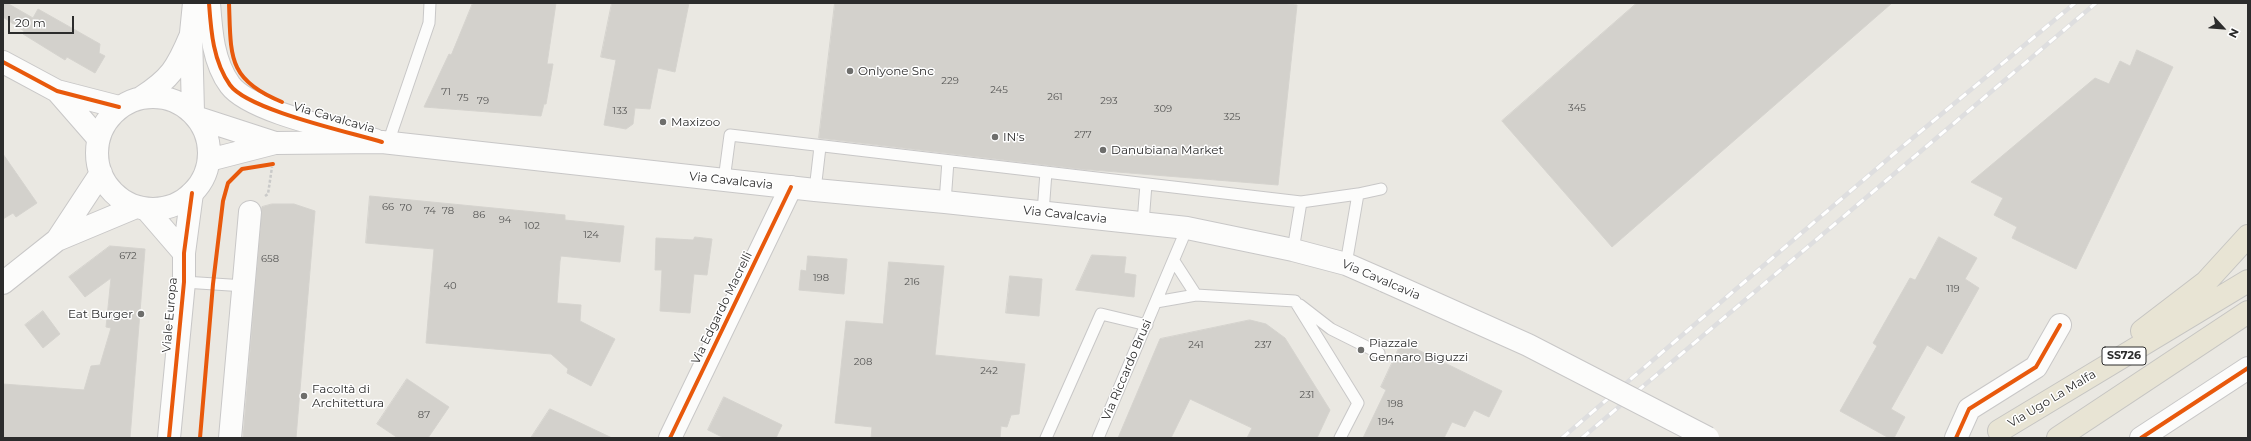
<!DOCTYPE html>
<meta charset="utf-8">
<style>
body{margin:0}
#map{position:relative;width:2251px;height:441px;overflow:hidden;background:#eae8e2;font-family:Montserrat,sans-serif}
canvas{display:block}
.frame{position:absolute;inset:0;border:4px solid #2c2c2c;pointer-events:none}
.north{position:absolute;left:2203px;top:8px;width:40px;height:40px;-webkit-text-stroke:3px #fff;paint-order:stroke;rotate:116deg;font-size:11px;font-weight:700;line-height:16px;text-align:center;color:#2c2c2c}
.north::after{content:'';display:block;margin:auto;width:14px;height:18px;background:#2c2c2c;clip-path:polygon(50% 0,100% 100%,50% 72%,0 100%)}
.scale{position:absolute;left:8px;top:16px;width:66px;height:18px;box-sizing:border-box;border:2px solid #2c2c2c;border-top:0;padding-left:5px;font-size:12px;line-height:14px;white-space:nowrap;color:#2c2c2c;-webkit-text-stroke:3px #fff;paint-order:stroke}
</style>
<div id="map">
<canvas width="2251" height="441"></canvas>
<div class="frame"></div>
<div class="north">N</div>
<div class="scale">20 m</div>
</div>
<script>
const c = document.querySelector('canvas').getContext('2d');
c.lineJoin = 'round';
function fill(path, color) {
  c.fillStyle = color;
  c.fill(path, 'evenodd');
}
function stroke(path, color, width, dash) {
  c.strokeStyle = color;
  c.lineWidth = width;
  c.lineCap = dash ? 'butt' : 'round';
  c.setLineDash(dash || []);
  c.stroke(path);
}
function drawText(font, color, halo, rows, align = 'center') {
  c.font = font + ' Montserrat,sans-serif';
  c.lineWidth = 3;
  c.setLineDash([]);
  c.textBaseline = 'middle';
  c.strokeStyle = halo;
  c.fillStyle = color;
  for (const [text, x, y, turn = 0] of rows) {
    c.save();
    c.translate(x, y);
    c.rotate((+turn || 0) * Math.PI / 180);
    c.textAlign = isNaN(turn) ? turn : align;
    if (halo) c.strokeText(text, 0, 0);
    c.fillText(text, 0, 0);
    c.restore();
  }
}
const building = new Path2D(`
 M3,3H7L33,18L38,9L100,44L99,53L105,56L95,73L67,57L65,60L23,34L24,31L3,17Z
 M473,3H556L547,64H553L546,104H544L541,116L424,107L449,54L451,55Z
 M612,3H689L675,72L658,68L650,109L635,108L633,124L626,129L604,125L616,60L601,57Z
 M835,3H1278L1297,5L1278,185L1080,169L819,138Z
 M1637,3H1892L1612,247L1502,121Z
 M2137,50L2173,67L2076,269L2012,238L2017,227L1994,215L2003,198L1971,182L2095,78L2109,84L2120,61L2130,66Z
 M3,154L37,203L16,217L13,213L3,219Z
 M370,196L565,215V220L624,226L620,262L561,256L560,261L557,303L581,305L580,321L615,339L591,386L567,373L568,369L551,354L426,343L434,249L366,243Z
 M272,204H294L315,211L296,438H243L262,207Z
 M695,237L712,239L707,275L694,274L690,313L660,311L662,270H655L656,238L693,240Z
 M1939,237L1977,258L1965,279L1979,288L1942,354L1927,345L1891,409L1905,417L1894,438H1889L1840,411L1877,346L1873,343L1910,278L1915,280Z
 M110,246L145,249L130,438H3V384L84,390L91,366L100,365L111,328L106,327L111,278L85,297L69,277Z
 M1092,255L1126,257L1124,273L1136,275L1134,297L1076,290Z
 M808,256L847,259L844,294L799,290L801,270L806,271Z
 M889,262L944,266L935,355L1025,364L1019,414L1011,415L1007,427L1001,426L1000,438H871L872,427L835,423L846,321L883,324Z
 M1010,276L1042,279L1039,316L1006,313Z
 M43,311L60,334L43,348L25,325Z
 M1250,320L1266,324L1285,338L1330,410L1317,438H1247L1252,428L1190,399L1171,438H1118L1160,339Z
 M1402,342L1502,391L1489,417L1474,410L1465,427L1452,422L1444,438H1363L1386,390L1381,387Z
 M407,379L449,407L428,438H398L377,424Z
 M724,397L782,425L776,438H724L708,430Z
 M550,409L572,419L612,438H531Z`);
const path = new Path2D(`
 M265,196L268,194L272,167`);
const service = new Path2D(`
 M388,143L429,23L430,3
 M724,180L730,135L1301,202
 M815,190L820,147
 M1358,194L1381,189
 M945,202L948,161
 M1043,213L1046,172
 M1143,223L1146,184
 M1293,250L1301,202L1358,194L1346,264
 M1174,261L1196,295L1295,301L1358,403L1340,438
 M184,282L245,286
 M1156,302L1196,295
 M1300,305L1331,329L1379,353
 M1046,438L1101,314L1147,325
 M1098,438L1187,228`);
const minor = new Path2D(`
 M209,3C211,31 213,62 230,85C250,112 341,130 375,140
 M3,62L57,91L119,107
 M57,91L98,138
 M146,209L184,253
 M169,438L184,282V253L192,193
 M230,438L250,212
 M670,438L791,187
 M1956,438L1969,409L2036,367L2060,325
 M2141,438L2248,368`);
const secondary = new Path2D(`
 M97 153a56 56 0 1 1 112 0a56 56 0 1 1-112 0Z
 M142,97C170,79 177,68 190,37
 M193,112L191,33L194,3
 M198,118L275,143
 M209,160L275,143L382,142L815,190L945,202L1187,228L1293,250L1346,264L1385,281
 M57,240L101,173
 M3,283L57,240L136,207`);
const trunk = new Path2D(`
 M2142,331L2206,282L2248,236
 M1999,431L2248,281
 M2058,438L2248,312`);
const rail = new Path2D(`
 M1562,438L1902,147L2075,3
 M1582,438L2096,3`);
const secondaryBridge = new Path2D(`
 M1385,281L1528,345L1708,438`);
const cycleway = new Path2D(`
 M209,3C211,31 213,61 230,85C248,110 349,132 382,142
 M229,3C231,56 227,80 282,102
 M3,62L57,91L119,107
 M169,438L184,282V253L192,193
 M200,438L213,284L223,201L228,183L242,169L273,164
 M670,438L791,187
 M1956,438L1969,409L2036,367L2060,325
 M2141,438L2248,368`);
const markers = [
 [850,71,4,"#6e6e6c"],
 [663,122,4,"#6e6e6c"],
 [995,137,4,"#6e6e6c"],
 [1103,150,4,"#6e6e6c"],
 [141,314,4,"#6e6e6c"],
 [1361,350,4,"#6e6e6c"],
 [304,396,4,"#6e6e6c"]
];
const numberNames = [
 ["229",950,81],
 ["245",999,90],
 ["71",446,92],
 ["261",1055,97],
 ["75",463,98],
 ["79",483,101],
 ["293",1109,101],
 ["345",1577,108],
 ["309",1163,109],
 ["133",620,111],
 ["325",1232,117],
 ["277",1083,135],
 ["66",388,207],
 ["70",406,208],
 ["74",430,211],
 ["78",448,211],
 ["86",479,215],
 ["94",505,220],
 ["102",532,226],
 ["124",591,235],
 ["672",128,256],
 ["658",270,259],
 ["198",821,278],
 ["216",912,282],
 ["40",450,286],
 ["119",1953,289],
 ["241",1196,345],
 ["237",1263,345],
 ["208",863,362],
 ["242",989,371],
 ["231",1307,395],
 ["198",1395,404],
 ["87",424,415],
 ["194",1386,422]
];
const shields = [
 [2124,356,44]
];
const shieldNames = [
 ["SS726",2124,356]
];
const poiNames = [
 ["Onlyone Snc",858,71],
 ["Maxizoo",671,122],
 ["IN's",1003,137],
 ["Danubiana Market",1111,150],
 ["Eat Burger",133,314,"right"],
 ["Piazzale",1369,343],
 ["Gennaro Biguzzi",1369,357],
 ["Facoltà di",312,389],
 ["Architettura",312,403]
];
const streetNames = [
 ["Via Cavalcavia",334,118,16],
 ["Via Cavalcavia",731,181,6],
 ["Via Cavalcavia",1065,215,6],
 ["Via Cavalcavia",1381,280,23],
 ["Via Edgardo Macrelli",722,308,-64],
 ["Viale Europa",170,315,-85],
 ["Via Riccardo Brusi",1127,370,-67],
 ["Via Ugo La Malfa",2052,399,-31]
];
fill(building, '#d3d1cc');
stroke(building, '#d5d3ce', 1);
stroke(service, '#c8c7c7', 13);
stroke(minor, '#c8c7c7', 24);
stroke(secondary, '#c8c7c7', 24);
stroke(trunk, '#c6c5c2', 24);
stroke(path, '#cacac9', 2.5, [3, 2]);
stroke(service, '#fcfcfb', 11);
stroke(minor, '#fcfcfb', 22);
stroke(secondary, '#fcfcfb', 22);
stroke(trunk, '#e8e4d4', 22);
stroke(rail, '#dededf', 4.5);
stroke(rail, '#fff', 3, [9]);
stroke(secondaryBridge, '#c8c7c7', 24, []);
stroke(secondaryBridge, '#fcfcfb', 22);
stroke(cycleway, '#e8590c', 4);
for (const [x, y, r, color] of markers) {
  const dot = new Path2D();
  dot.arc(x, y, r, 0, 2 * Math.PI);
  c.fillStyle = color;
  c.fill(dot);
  stroke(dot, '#fff', 1.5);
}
drawText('10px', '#565655', null, numberNames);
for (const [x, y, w] of shields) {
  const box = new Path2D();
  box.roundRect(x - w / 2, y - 9, w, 18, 3);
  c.fillStyle = '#fff';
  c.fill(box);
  stroke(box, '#2c2c2c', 1);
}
drawText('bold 11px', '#2c2c2c', null, shieldNames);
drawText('12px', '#2c2c2c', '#fff', poiNames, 'left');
drawText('12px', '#2c2c2c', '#fff', streetNames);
</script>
